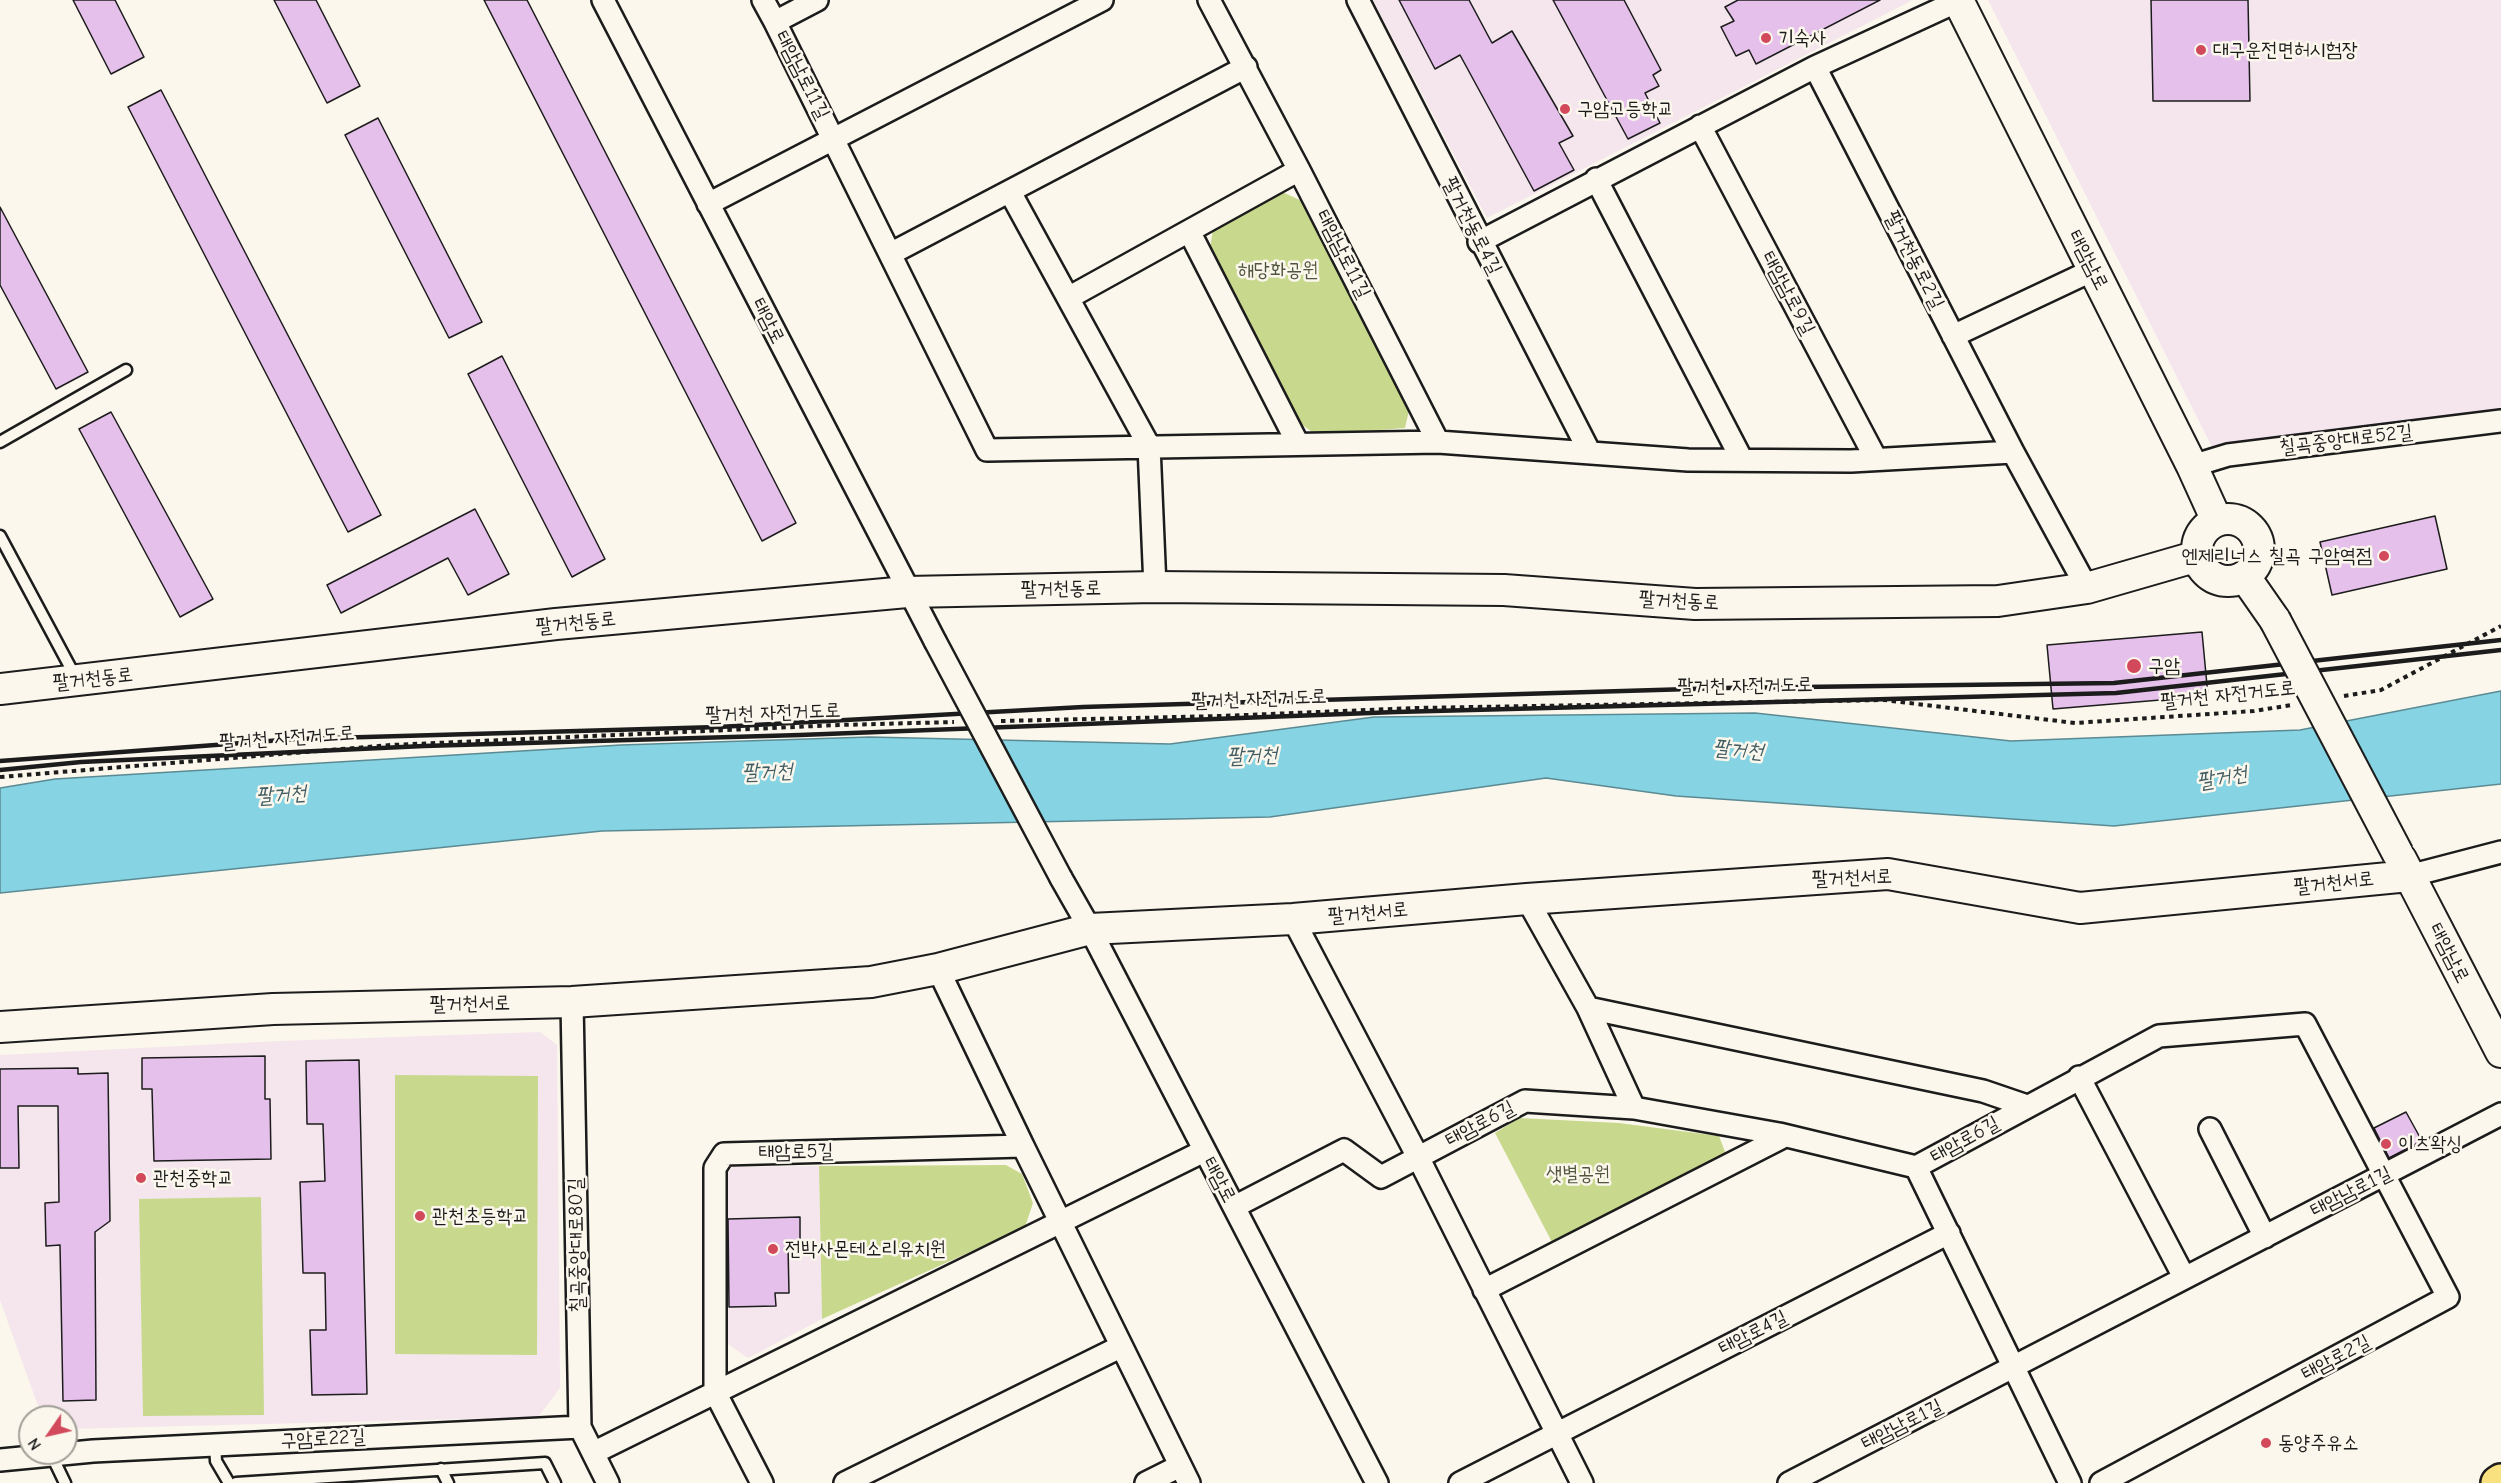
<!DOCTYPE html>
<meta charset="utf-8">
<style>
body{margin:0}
#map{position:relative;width:2501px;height:1483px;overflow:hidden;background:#fbf7ec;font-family:"Comic Neue",sans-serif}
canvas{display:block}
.north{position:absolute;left:18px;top:1405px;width:60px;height:60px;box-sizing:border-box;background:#fbf7ec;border:2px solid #a29f99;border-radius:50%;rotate:236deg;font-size:16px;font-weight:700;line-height:24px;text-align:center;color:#1c1c1c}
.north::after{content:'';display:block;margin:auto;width:21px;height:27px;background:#d1495b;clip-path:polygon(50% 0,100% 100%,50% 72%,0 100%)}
</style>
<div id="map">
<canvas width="2501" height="1483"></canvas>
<div class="north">N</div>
</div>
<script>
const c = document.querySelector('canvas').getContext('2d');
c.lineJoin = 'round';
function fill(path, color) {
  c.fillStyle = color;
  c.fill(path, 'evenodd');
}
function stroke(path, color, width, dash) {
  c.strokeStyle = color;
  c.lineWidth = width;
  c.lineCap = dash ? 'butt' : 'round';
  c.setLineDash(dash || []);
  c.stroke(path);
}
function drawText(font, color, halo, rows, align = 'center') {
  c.font = font + ' "Comic Neue","Poor Story",sans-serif';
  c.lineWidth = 5;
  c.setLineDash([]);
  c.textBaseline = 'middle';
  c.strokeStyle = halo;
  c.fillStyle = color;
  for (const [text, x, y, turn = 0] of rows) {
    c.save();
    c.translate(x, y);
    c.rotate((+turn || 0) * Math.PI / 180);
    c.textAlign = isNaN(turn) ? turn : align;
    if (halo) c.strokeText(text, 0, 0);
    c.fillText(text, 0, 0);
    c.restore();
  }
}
const built = new Path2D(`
 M1373,0H1910L1911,1L1487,218Z
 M1988,0H2501V410L2213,449Z
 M540,1032L557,1045L560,1388L538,1417L66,1429V1417H42L0,1300V1055L281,1041Z
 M819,1166L822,1319L748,1358L728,1344L722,1178L733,1167Z`);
const green = new Path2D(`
 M1280,191L1302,201L1410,406L1405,428L1316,435L1300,423L1209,255L1213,229Z
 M395,1075L538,1076L537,1355L395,1354Z
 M1519,1118L1619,1123L1719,1136L1727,1157L1554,1246L1495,1133Z
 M1006,1165L1022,1174L1033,1203L1025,1227L822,1319L819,1166Z
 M261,1197L264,1415L143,1416L139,1199Z`);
const water = new Path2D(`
 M2501,691V784L2114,826L1676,796L1546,778L1270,817L602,831L0,893V788L55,779L621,745L869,737L1170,744L1374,717L1755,713L2011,741L2300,730Z`);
const building = new Path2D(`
 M73,0H115L144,57L111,74Z
 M274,0H316L360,86L327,103Z
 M484,0H527L796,523L762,541Z
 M1399,0H1469L1492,43L1512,31L1573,136L1559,143L1574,170L1534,191L1460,55L1435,69Z
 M1553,0H1624L1661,70L1653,75L1659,86L1645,93L1660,123L1628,139Z
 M1738,0H1880L1756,64L1749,50L1736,56L1721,27L1734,21L1725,7Z
 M2151,0H2248L2250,101H2153Z
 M161,90L381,515L348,532L128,107Z
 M378,118L482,322L449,338L345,135Z
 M0,207L88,372L56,389L0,285Z
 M502,356L605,559L572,577L468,374Z
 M111,412L213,599L180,617L79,429Z
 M475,509L509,574L468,595L448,558L341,613L327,585Z
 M2435,516L2447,569L2332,595L2320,542Z
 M2202,632L2208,696L2053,709L2047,645Z
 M265,1056V1099H270L271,1159L154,1161L152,1089H142V1058Z
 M359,1060L367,1394L312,1395L310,1330H326L325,1273H303L300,1182L325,1181L323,1124H307L306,1061Z
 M78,1068V1074L108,1073L110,1221L95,1232L96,1400L63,1401L60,1245L46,1246L45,1203L59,1202L58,1106H18L19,1168H0V1069Z
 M2406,1112L2422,1141L2389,1158L2374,1128Z
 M800,1217V1247H788L789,1293H775L776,1306L729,1307L728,1219Z`);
const path = new Path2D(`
 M2344,696L2381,690L2501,626
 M1001,721L1221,716L1416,708L1884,700L2075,723L2254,711L2292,705
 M0,777L391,745L839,725L954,722`);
const lane = new Path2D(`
 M0,442L126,370
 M0,536L76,678
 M215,1444L216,1461L229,1483
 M51,1454L65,1483
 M441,1469L448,1483
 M236,1483L545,1463L555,1483`);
const street = new Path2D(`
 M603,0L935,641
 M763,0L775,22
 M817,0L775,22L987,450L1438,442L1688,460L1851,461L2013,452
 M1209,0L1299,170L1438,442
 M1358,0L1589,451
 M1815,67L2013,452L2087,588
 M1700,126L1876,459
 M1596,179L1742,460
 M1010,192L1149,446L1155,587
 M708,204L1102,0
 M1189,231L1298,444
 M1479,242L1815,67L1958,1
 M890,254L1246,67
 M1068,298L1299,170
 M1953,336L2093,270
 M2192,466L2228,455L2501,421
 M2409,876L2501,852
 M1061,878L1090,929L1377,1483
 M1527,899L1588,1008L1634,1108
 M1293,919L1418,1157L1582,1483
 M938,969L1023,1146
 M572,1002L580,1427L608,1483
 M1588,1008L1983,1091L2027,1106
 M2079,1077L2184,1277
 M2210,1129L2265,1237
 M1916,1167L2070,1483
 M1234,1207L1344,1150L1381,1177L1525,1101L1634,1108L1779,1134L1916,1167L2159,1036L2305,1024L2448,1297L2101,1483
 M1484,1290L1785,1136
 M593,1453L1204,1151
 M0,1460L93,1451L580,1427
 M762,1483L715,1392V1168L724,1154L1023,1146L1189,1483
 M845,1483L1120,1347
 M1146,1483L1180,1466
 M1460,1483L1949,1233
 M1789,1483L2501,1114`);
const secondary = new Path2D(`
 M1958,0L2192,466L2217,521
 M2197 550a31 31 0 1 1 62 0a31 31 0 1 1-62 0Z
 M2245,577L2275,620
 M0,689L556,624L907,592L1155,587L1504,590L1695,604L1998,601L2087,588L2198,556
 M2401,859L2501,1052
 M0,1027L273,1009L572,1002L871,982L938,969L1090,929L1293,919L1527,899L1888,874L2080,908L2409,876`);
const primary = new Path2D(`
 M2498,1483L2501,1481`);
const rail = new Path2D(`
 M0,761L296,739L718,727L1083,707L1724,688L2114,683L2501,640
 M0,770L81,762L424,746L800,735L1396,712L2116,693L2501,650`);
const streetBridge = new Path2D(`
 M935,641L1061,878`);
const secondaryBridge = new Path2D(`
 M2275,620L2398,854`);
const markers = [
 [1766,38,6,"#d1495b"],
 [2201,50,6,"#d1495b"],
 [1565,109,6,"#d1495b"],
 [2384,556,6,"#d1495b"],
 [2134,666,8,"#d1495b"],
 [2386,1144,6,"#d1495b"],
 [141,1178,6,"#d1495b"],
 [420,1216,6,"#d1495b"],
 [773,1249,6,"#d1495b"],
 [2266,1443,6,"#d1495b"]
];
const poiNames = [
 ["기숙사",1778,38],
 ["대구운전면허시험장",2213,50],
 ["구암고등학교",1577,109],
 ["엔제리너스 칠곡 구암역점",2372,556,"right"],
 ["구암",2148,666],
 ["이츠왁싱",2398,1144],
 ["관천중학교",153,1178],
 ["관천초등학교",432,1216],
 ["전박사몬테소리유치원",785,1249],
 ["동양주유소",2278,1443]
];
const streetNames = [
 ["태암남로11길",802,75,63],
 ["팔거천동로4길",1472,226,63],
 ["태암남로11길",1343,254,63],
 ["팔거천동로2길",1914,260,63],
 ["태암남로",2088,260,63],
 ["태암남로9길",1788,293,62],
 ["태암로",768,321,63],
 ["칠곡중앙대로52길",2346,440,-7],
 ["팔거천동로",1061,589,-1],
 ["팔거천동로",1679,601,3],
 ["팔거천동로",576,623,-6],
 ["팔거천동로",93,679,-6],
 ["팔거천 자전거도로",1745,686,-1],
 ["팔거천 자전거도로",2228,695,-6],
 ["팔거천 자전거도로",1259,699,-2],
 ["팔거천 자전거도로",773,713,-2],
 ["팔거천 자전거도로",287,738,-4],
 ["팔거천서로",1852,878,-2],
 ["팔거천서로",2334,883,-6],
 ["팔거천서로",1368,913,-5],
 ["태암남로",2449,953,63],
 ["팔거천서로",470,1004,-1],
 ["태암로6길",1480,1124,-28],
 ["태암로6길",1965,1140,-29],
 ["태암로5길",796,1152,-1],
 ["태암로",1219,1180,62],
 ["태암남로1길",2351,1192,-27],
 ["칠곡중앙대로80길",577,1245,-91],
 ["태암로4길",1753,1333,-27],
 ["태암로2길",2336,1358,-28],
 ["태암남로1길",1902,1425,-27],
 ["구암로22길",323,1439,-3]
];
const parkNames = [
 ["해당화공원",1278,270],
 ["샛별공원",1578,1174]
];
const waterNames = [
 ["팔거천",1738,750,5],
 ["팔거천",1252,756,-2],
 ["팔거천",767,772,-2],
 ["팔거천",2222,778,-10],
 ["팔거천",281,795,-4]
];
fill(built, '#f4e6ec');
fill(green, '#c8d98e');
fill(water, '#85d3e3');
stroke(water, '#5b8a93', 1.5);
fill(building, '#e5c0eb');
stroke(building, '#1c1c1c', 1.5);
stroke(lane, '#1c1c1c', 15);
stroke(street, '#1c1c1c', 26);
stroke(secondary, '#1c1c1c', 34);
stroke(primary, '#1c1c1c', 38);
stroke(path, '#1c1c1c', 4, [4.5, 4.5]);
stroke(lane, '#fbf7ec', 10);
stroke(street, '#fbf7ec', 21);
stroke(secondary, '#fbf7ec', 30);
stroke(primary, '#fae180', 33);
stroke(rail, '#1c1c1c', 4.5);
stroke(streetBridge, '#1c1c1c', 26, []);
stroke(secondaryBridge, '#1c1c1c', 34, []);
stroke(streetBridge, '#fbf7ec', 21);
stroke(secondaryBridge, '#fbf7ec', 30);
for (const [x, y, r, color] of markers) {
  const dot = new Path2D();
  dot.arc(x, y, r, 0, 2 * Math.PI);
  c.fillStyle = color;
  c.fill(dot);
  stroke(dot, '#fbf7ec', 2);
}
drawText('20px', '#1c1c1c', '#fbf7ec', poiNames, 'left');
drawText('20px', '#1c1c1c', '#fbf7ec', streetNames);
drawText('20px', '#50553e', '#fbf7ec', parkNames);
drawText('italic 21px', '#415c62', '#fbf7ec', waterNames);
</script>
